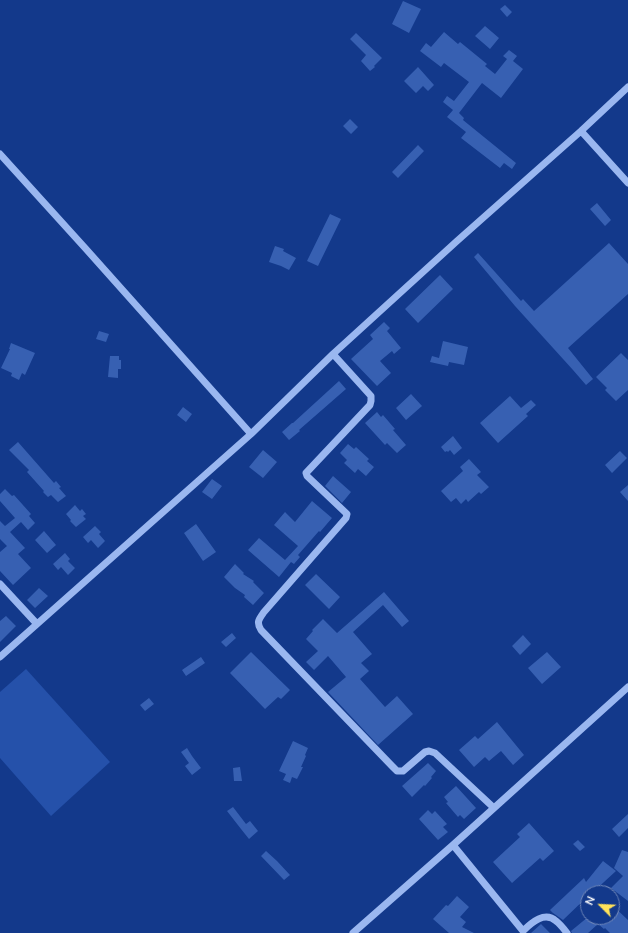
<!DOCTYPE html>
<style>
body{margin:0}
#map{position:relative;width:628px;height:933px;overflow:hidden;background:#13398b;font-family:Mulish,sans-serif}
canvas{display:block}
.north{position:absolute;left:580px;top:885px;width:40px;height:40px;box-sizing:border-box;background:#13398b;border:1px solid #7188b9;border-radius:50%;rotate:294deg;font-size:11px;font-weight:700;line-height:16px;text-align:center;color:#fff}
.north::after{content:'';display:block;margin:auto;width:14px;height:18px;background:#ffe25a;clip-path:polygon(50% 0,100% 100%,50% 72%,0 100%)}
</style>
<div id="map">
<canvas width="628" height="933"></canvas>
<div class="north">N</div>
</div>
<script>
const c = document.querySelector('canvas').getContext('2d');
c.lineJoin = 'round';
function fill(path, color) {
  c.fillStyle = color;
  c.fill(path, 'evenodd');
}
function stroke(path, color, width, dash) {
  c.strokeStyle = color;
  c.lineWidth = width;
  c.lineCap = dash ? 'butt' : 'round';
  c.setLineDash(dash || []);
  c.stroke(path);
}
const green = new Path2D(`
 M26,669L110,762L51,816L0,758V692Z`);
const building = new Path2D(`
 M403,1L421,9L409,33L392,24Z
 M505,5L512,12L507,17L500,9Z
 M485,26L499,38L490,49L475,36Z
 M444,32L458,44L460,42L487,64L485,66L495,74L507,59L503,56L509,50L517,56L513,61L523,69L501,98L482,83L459,113L464,118L463,120L516,163L512,169L504,163L500,168L461,138L466,132L447,117L453,110L443,102L447,96L454,101L469,82L444,63L441,67L420,51L426,43L431,47Z
 M356,33L382,58L374,66L375,67L370,71L361,61L366,55L350,39Z
 M418,67L434,85L428,91L423,86L416,93L404,81Z
 M350,119L358,127L351,134L343,126Z
 M418,145L424,151L398,178L392,172Z
 M597,203L611,220L605,226L590,209Z
 M330,214L341,219L318,266L307,261Z
 M609,243L628,264V294L568,348L593,379L586,385L573,370L515,306L474,257L478,253L521,301L523,299L534,311Z
 M275,246L284,249L283,251L296,258L289,270L281,266L269,262Z
 M440,275L453,289L418,323L405,309Z
 M384,322L390,328L387,331L401,348L394,354L392,351L380,361L391,373L377,386L351,359L373,339L370,335Z
 M99,331L109,334L106,342L96,339Z
 M443,341L468,347L464,365L449,362L448,366L430,362L432,356L439,358Z
 M11,343L35,353L25,375L22,373L19,380L11,376L12,373L1,368L10,349H9Z
 M621,353L628,360V390L616,401L605,390L607,388L596,377Z
 M110,356H119V360H121V369H118V378L108,377Z
 M339,381L346,389L299,430L300,431L289,440L282,432L292,423H293Z
 M411,394L422,406L406,420L396,408Z
 M510,396L521,408L531,400L536,405L526,414L528,416L498,443L480,423Z
 M183,407L192,414L186,422L177,415Z
 M377,412L381,417L383,415L395,429L393,430L406,445L397,453L387,443L385,445L365,423Z
 M453,436L462,448L454,455L450,450L448,452L447,451L445,452L441,447Z
 M18,442L54,483L56,481L61,487L59,488L66,496L58,502L51,495L48,497L43,492L44,491L27,472L29,470L9,450Z
 M348,444L354,449L356,447L369,459L367,461L374,467L366,476L358,469L355,473L344,463L347,460L340,453Z
 M263,450L277,462L263,478L249,467Z
 M620,451L627,458L612,473L605,465Z
 M469,459L481,472L477,475L489,487L481,494L479,492L468,502L466,499L461,504L456,498L451,502L441,491L463,471L460,467Z
 M333,476L351,492L342,503L325,486Z
 M212,479L222,486L212,499L202,492Z
 M628,485V501L620,492Z
 M5,489L12,496L14,495L31,514L29,516L35,523L28,530L21,522L10,532L25,548L18,554L31,568L13,585L0,571V552L7,546L0,539V521L5,526L15,518L0,501V494Z
 M312,501L332,518L320,532L319,531L298,555L300,557L294,564L291,562L279,577L248,550L259,538L285,560L298,546L274,525L285,512L295,522Z
 M75,505L80,511L82,509L86,514L83,516L86,519L76,527L70,521L71,520L66,514Z
 M196,524L216,552L203,561L184,533Z
 M95,526L101,532L99,534L105,541L98,548L91,540L88,543L83,537Z
 M44,531L56,545L47,553L35,540Z
 M65,553L70,559L68,561L75,568L68,575L61,567L58,570L53,564Z
 M235,564L244,573L243,574L254,581L253,582L264,593L253,605L244,597L245,595L235,588L224,577Z
 M316,574L340,597L329,609L305,585Z
 M39,588L48,596L35,608L27,600Z
 M384,592L409,621L402,627L383,605L353,632L372,654L361,663L369,671L360,679L385,707L397,696L413,714L378,745L328,692L346,677L328,656L314,670L306,662L318,651L306,639L313,631L312,630L323,619L337,633Z
 M6,616L16,626L0,642V621Z
 M232,633L236,638L226,647L221,642Z
 M523,635L531,644L520,655L512,646Z
 M251,652L290,690L281,699L278,697L265,709L230,673Z
 M547,652L561,667L542,684L528,668Z
 M201,657L205,663L186,676L182,670Z
 M149,698L154,704L145,711L140,705Z
 M497,722L524,755L513,765L501,751L489,761L485,757L474,767L459,750L475,736L478,739Z
 M293,741L308,748L305,755L306,756L301,767H303L297,779L292,777L290,783L283,780L286,774L279,771Z
 M187,748L192,756L201,768L192,775L185,766L189,763L181,752Z
 M428,763L436,771L431,777L432,778L425,786L424,785L412,797L402,786Z
 M240,767L242,781H234L233,768Z
 M456,786L476,808L464,819L460,815L458,817L446,803L448,802L444,797Z
 M233,807L246,824L250,821L258,831L249,839L241,829L227,811Z
 M428,810L432,814L435,811L447,824L443,827L448,832L438,840L419,819Z
 M628,814V828L619,837L612,829Z
 M529,823L554,851L543,861L540,858L512,883L493,862L520,837L517,834Z
 M578,840L585,847L580,851L573,844Z
 M622,850L628,852V901L611,888L623,876L614,868Z
 M266,851L277,861L290,875L284,880L261,856Z
 M603,861L616,871L592,893H588V896L563,920L553,913L550,910L584,878L586,882Z
 M457,896L469,907L460,917L466,922L462,927L474,933H449L433,919L446,905L448,906Z
 M612,905L628,920V933H610L605,928L604,929L598,924L588,933H572L571,931L588,917H612Z
 M541,924L550,933H531Z`);
const minor = new Path2D(`
 M581,131L628,183
 M0,154L86,249L251,434
 M333,354L371,396V401L370,405L306,473L307,476L347,514L346,518L264,612C259,619 256,622 261,630L392,766L397,771H403L425,752L429,751L435,753L494,808
 M0,584L37,624
 M0,657L251,434L333,354L457,241L581,131L628,87
 M453,845L523,931C532,922 545,911 556,921C560,924 564,929 567,933
 M353,933L453,845L628,687`);
fill(green, '#2551aa');
fill(building, '#3760b2');
stroke(minor, '#9ab7f0', 7);
</script>
